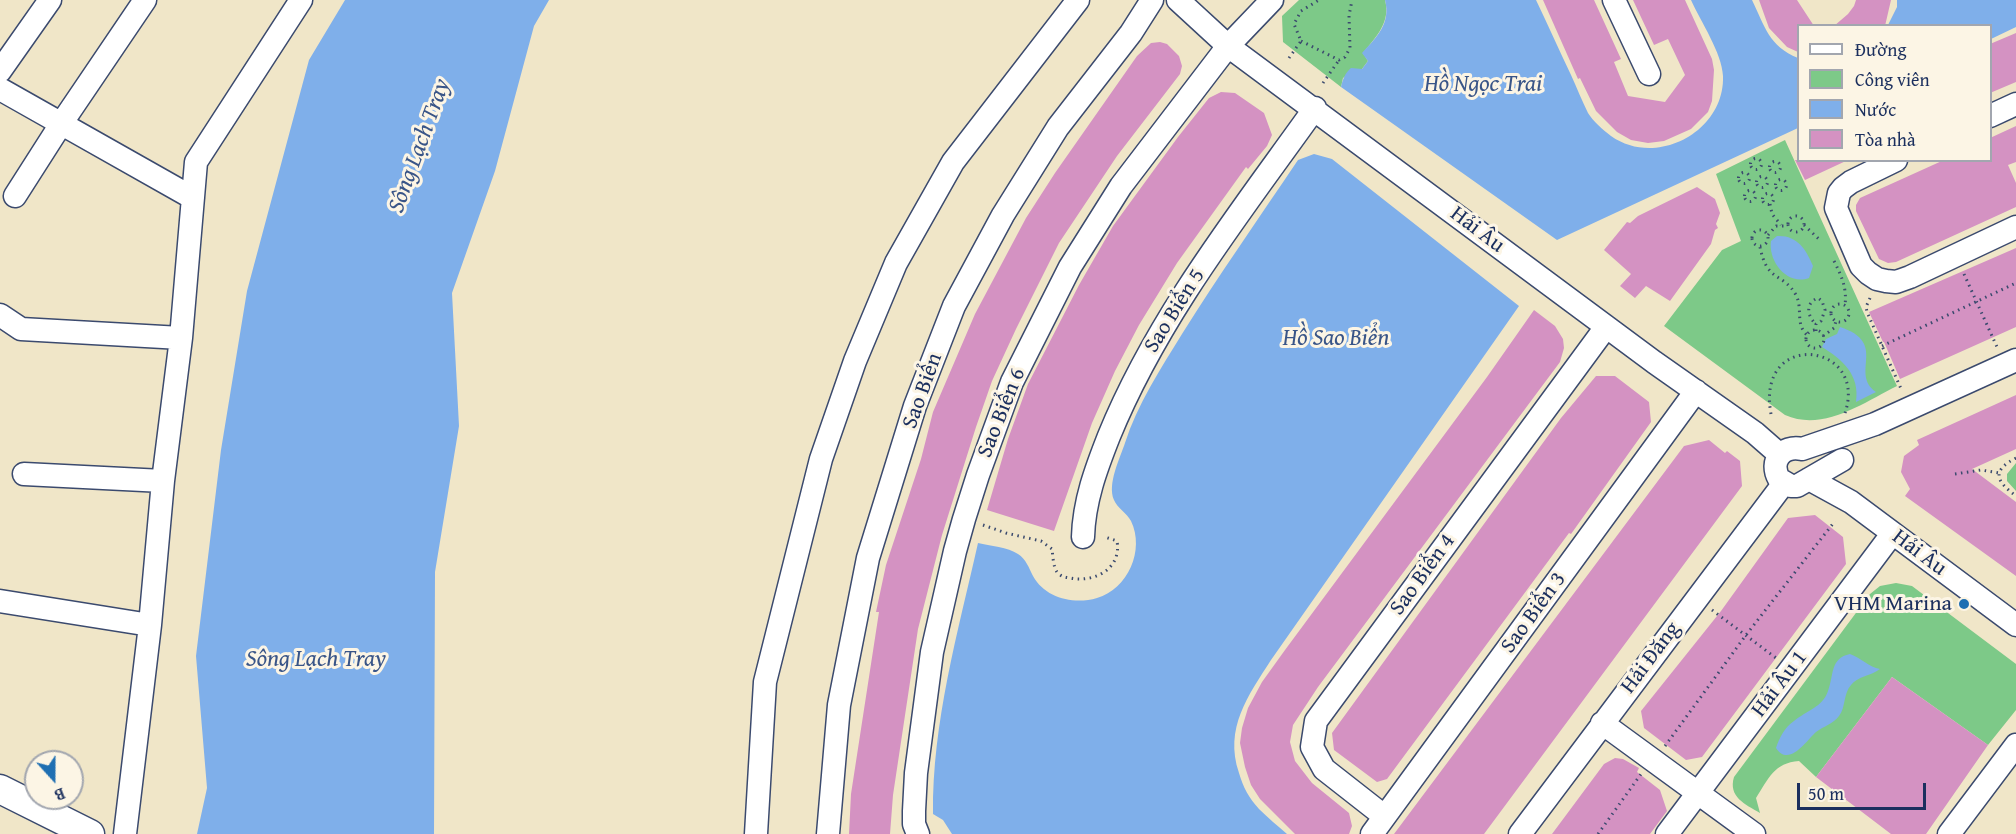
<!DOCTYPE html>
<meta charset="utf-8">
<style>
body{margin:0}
#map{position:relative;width:2016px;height:834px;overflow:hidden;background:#f0e6c8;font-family:"Gentium Book Plus",serif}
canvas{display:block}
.legend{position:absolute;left:1797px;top:24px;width:195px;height:138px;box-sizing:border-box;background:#fcf5e5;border:2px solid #a2a6af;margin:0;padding:8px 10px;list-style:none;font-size:18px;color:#1b2f5e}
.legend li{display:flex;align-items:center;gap:12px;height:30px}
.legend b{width:30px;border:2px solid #a2a6af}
.north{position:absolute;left:24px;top:750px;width:60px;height:60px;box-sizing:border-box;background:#fcf5e5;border:2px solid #a2a6af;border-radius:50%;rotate:159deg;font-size:16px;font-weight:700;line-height:24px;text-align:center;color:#1b2f5e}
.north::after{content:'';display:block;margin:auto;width:21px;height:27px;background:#1f6fb2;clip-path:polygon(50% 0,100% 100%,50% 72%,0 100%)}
.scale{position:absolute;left:1797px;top:783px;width:129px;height:27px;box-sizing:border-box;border:3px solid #1b2f5e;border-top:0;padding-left:8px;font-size:18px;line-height:21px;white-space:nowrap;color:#1b2f5e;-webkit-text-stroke:4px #fcf5e5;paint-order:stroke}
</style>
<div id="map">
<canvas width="2016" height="834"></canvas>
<ul class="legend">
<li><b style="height:8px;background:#fff"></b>Đường</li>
<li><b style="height:16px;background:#7dc988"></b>Công viên</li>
<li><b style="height:16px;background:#7fafea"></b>Nước</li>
<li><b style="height:16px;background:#d492c2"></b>Tòa nhà</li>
</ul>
<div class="north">B</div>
<div class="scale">50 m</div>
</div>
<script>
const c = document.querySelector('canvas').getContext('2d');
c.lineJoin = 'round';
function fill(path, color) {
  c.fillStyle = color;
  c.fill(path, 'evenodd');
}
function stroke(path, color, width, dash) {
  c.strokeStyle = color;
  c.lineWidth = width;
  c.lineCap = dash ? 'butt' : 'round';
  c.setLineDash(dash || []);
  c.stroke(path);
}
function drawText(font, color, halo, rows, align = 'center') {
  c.font = font + ' "Gentium Book Plus",serif';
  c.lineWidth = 6;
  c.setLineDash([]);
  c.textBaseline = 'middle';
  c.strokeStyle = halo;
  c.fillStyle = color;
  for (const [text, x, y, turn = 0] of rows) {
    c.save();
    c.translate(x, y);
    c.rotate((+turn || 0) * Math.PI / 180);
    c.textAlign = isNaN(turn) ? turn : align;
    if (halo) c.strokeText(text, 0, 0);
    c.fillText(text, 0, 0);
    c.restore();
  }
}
const green = new Path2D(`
 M1299,0H1385C1391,22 1376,37 1363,53L1368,61L1362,69H1355L1343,78L1341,87L1283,42L1282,16Z
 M1785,140L1897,386C1863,403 1823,432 1785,415L1664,326L1722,250L1741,241L1716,174Z
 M2016,463V491L2007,481V474Z
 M1896,583L1912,586L2016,664V710L1988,745L1892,677L1816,777L1799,761C1774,763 1769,778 1756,798L1760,813C1745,804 1728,797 1734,777L1870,594L1880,586Z`);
const water = new Path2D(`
 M345,0H549L534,26L495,171L452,293L459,426L435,572L434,834H197L207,788L196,656L221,450L247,291L309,60Z
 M1385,0H1536C1548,25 1559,50 1571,75C1577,88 1582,101 1588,113C1593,121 1603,130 1611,136C1656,168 1725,132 1723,76C1722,53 1701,22 1691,0H1752C1765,27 1769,46 1798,58V128L1557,240L1341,87C1343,79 1345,73 1351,68L1362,69L1368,61L1362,53C1377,37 1391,23 1385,0Z
 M1897,0H2016V27L1991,39L1990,26L1888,25L1897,7Z
 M1314,154L1332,159L1519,306L1271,660C1248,696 1224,728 1239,773C1243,787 1249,798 1259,809C1268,818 1278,826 1287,834H952L943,820L933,814C932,723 958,632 978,543C990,546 1008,547 1018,554C1026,559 1029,568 1033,576C1045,598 1074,605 1097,598C1128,589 1145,550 1131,521C1127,513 1117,508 1114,500C1107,484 1120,458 1125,443C1137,405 1161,368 1182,334C1219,275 1259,218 1298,160Z
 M1777,236C1797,235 1806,249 1813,266L1809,278C1787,286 1768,261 1771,241Z
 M1840,327C1889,343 1849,373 1876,392L1856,402C1860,375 1843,360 1822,347L1826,339L1837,334Z
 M1850,654C1861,658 1869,667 1880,669C1871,676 1858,676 1851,685C1843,694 1846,707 1839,716C1833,724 1824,726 1816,732C1807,740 1789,768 1776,748C1779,738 1785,727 1794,721C1806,711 1823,707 1828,691C1834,675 1830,658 1850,654Z`);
const building = new Path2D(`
 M1543,0H1594L1621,59L1614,62L1628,96L1665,102L1685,75L1668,39L1654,45L1633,0H1685L1712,59L1714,70L1712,101L1708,112L1691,129L1664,141L1648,143L1631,140L1617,132L1596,111L1580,78L1578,79Z
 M1759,0H1797L1814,26H1798V52L1787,47L1769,28Z
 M1856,0H1891L1885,26H1834L1848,14L1854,6Z
 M2016,33V82L1990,93V44Z
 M1160,42L1167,44L1179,56L1182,66L1180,74L1117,156L1059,243L1016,329L992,381L976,427L942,535L918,629L893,795L890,834H849L851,794L879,612H876L886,565L921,459L933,412L975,314L1026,218L1055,173L1137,56L1151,43Z
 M1221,92L1235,93L1264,113L1272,135L1267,146L1248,169L1246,167L1177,263L1139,325L1115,371L1092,423L1054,531L987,510L1008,439L1028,384L1079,285L1113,226L1178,137L1209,98Z
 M2016,126V162L2008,165L2016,183V207L1896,262L1888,263L1879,259L1856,211V205L1860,198L1944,160H1990V138Z
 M1795,160H1848L1805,180Z
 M1697,187L1715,199L1720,213L1716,224L1718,228L1715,230L1711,244L1670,301L1646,286L1635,298L1620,286L1631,274L1604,250L1627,222L1630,223L1638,216Z
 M2016,248V327L1900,379L1884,342H1883L1869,312Z
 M1534,310L1555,326L1563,339L1564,348L1560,362L1318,687L1293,725L1290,742L1295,761L1312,783L1349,813L1352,826L1349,834H1295L1260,799L1251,785L1245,767L1240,743L1242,728L1248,708L1262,682L1285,650L1487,377Z
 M1596,376H1615L1649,402L1651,422L1571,534L1569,533L1387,779L1377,782L1334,750L1332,733L1561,418Z
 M2016,395V449L1972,469L2016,502V576L1905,496L1910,489L1901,472L1904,456L1919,445L1917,440Z
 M1709,440L1725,453L1727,451L1740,461L1742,486L1484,834H1394L1684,446Z
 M1815,515L1843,537L1846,564L1702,757L1686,760L1644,728L1641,711L1721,611L1788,518Z
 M1892,677L1988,745L1926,834H1891L1816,777Z
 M1615,758L1623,759L1639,768L1637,772L1660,790L1667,811L1650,834H1552L1604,764Z`);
const path = new Path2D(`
 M1301,41L1339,60L1345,57L1350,48L1349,16L1352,0
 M1289,58L1301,41L1294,24L1301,11L1319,0
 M1323,83L1339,60
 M1750.5 164a5.5 5.5 0 1 1 11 0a5.5 5.5 0 1 1-11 0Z
 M1769.5 167a5.5 5.5 0 1 1 11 0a5.5 5.5 0 1 1-11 0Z
 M1738.5 178a5.5 5.5 0 1 1 11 0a5.5 5.5 0 1 1-11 0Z
 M1756.5 182a5.5 5.5 0 1 1 11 0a5.5 5.5 0 1 1-11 0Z
 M1775.5 185a5.5 5.5 0 1 1 11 0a5.5 5.5 0 1 1-11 0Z
 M1744.5 196a5.5 5.5 0 1 1 11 0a5.5 5.5 0 1 1-11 0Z
 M1762.5 199a5.5 5.5 0 1 1 11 0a5.5 5.5 0 1 1-11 0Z
 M1770,204L1772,214L1781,225
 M1788 224a8 8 0 1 1 16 0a8 8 0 1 1-16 0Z
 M1804,225L1821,241
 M1752 238a8 8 0 1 1 16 0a8 8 0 1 1-16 0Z
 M1768,235L1776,226H1788
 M1760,247C1767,283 1783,272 1796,295C1803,309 1795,324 1807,335
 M1834,261C1842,277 1847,288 1845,306
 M1964,274L1997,347
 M1870,298L1866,307L1867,312L1902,391
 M1831 313a9 9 0 1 1 18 0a9 9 0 1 1-18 0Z
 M1806 339a9 9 0 1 1 18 0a9 9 0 1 1-18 0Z
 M1816,331V324L1821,321L1825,310L1822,301L1818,298C1805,303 1807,316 1816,324
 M1823,336L1834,328L1836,321
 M1882,346L2016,283
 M1771,414C1755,328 1869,342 1845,413
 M2016,458C1991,471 1996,481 2016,496
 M1955,474L1981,470L1999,473
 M983,525L1006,533L1041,541L1052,549C1053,556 1053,566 1057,572C1061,577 1065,577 1070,578C1094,583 1122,569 1117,541L1105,537
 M1712,610L1776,658
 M1665,746L1746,635L1835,521
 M1598,834L1641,774`);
const minor = new Path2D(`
 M1178,0L1228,46L1654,362L1755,433L1779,454
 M1614,0L1649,74
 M0,71L50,0
 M0,89L193,198
 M1990,116L2016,104
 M1896,160L1851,182L1843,188L1839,193L1836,208L1861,266L1868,273L1877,279L1886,281L1896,282L1910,277L2016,227
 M15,196L61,124L145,0
 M0,315L21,329L181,338
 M1842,460L1797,486H1791L1779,479C1769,461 1782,445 1802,449L1875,424L2016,360
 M24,474L163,481
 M1809,479L1851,502L2016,625
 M1083,537C1084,501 1096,469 1109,436C1158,316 1240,213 1315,108
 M0,601L150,625
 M1602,723L1754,834
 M1384,816L1324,769L1312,747L1316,721L1606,327
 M125,834L150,625L163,481L181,338L196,162L301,0
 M756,834L765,682L821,459L855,361L896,263L953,162L1078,0
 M828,834L839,705L868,558L915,406L954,306L1003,215L1058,127L1131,33L1152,0
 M918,834L914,824V811L916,773L932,652L955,551L964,519L978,475L1012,382L1070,267L1121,186L1228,46L1272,0
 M1372,834L1696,391
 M1520,834L1784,483
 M1667,834L1892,534
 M1949,834L2016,745`);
const major = new Path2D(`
 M0,789L90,834`);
const markers = [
 [1964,604,6,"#1f6fb2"]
];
const streetNames = [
 ["Hải Âu",1477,230,37],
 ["Sao Biển 5",1175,311,-58],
 ["Sao Biển",923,391,-70],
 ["Sao Biển 6",1002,413,-68],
 ["Hải Âu",1919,553,37],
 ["Sao Biển 4",1423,575,-54],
 ["Sao Biển 3",1534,613,-54],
 ["Hải Đăng",1651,658,-53],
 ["Hải Âu 1",1780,684,-53]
];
const poiNames = [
 ["VHM Marina",1952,604]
];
const waterNames = [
 ["Hồ Ngọc Trai",1483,85],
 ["Sông Lạch Tray",420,146,-70],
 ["Hồ Sao Biển",1336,339],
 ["Sông Lạch Tray",316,660]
];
fill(green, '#7dc988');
fill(water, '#7fafea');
fill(building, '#d492c2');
stroke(minor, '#3b4a6e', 25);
stroke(major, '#3b4a6e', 31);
stroke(path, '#3b4a6e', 3, [1.5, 4.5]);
stroke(minor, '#fff', 22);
stroke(major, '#fff', 28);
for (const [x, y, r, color] of markers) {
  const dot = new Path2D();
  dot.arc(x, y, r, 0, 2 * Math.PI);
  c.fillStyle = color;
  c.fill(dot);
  stroke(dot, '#fcf5e5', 2);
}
drawText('22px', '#1b2f5e', '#fcf5e5', streetNames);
drawText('22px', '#1b2f5e', '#fcf5e5', poiNames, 'right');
drawText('italic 24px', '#395588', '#fcf5e5', waterNames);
</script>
